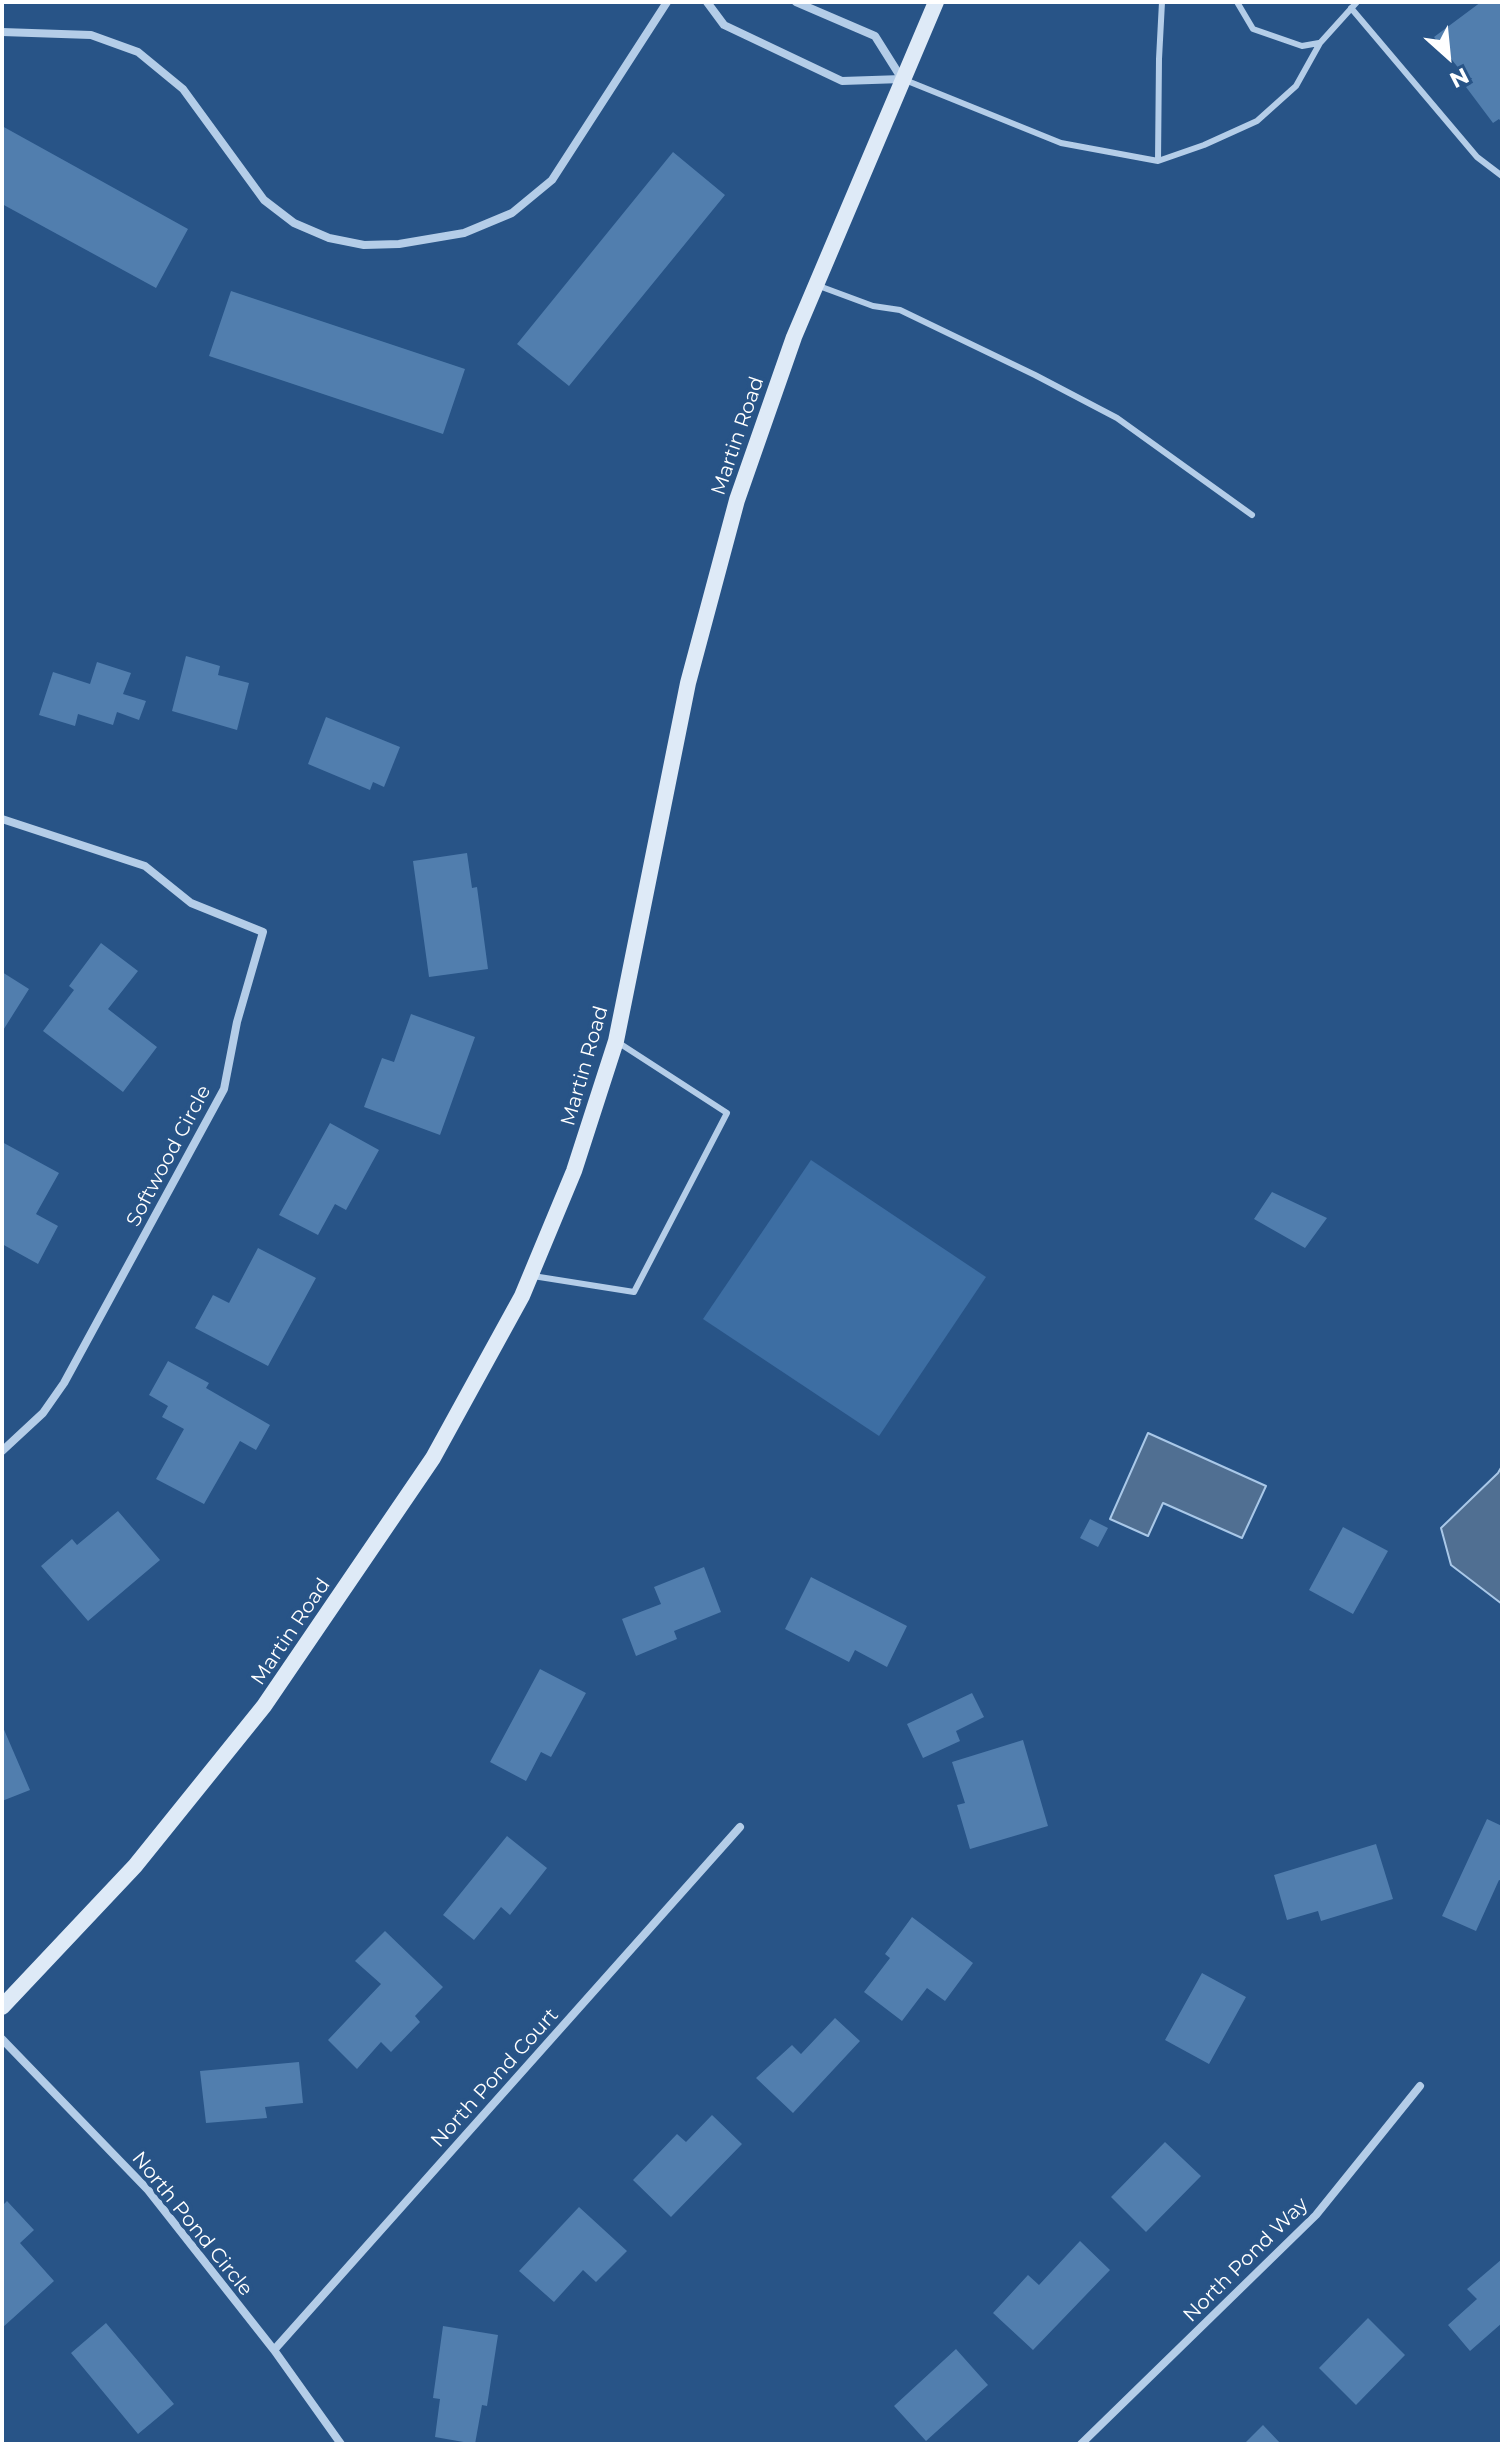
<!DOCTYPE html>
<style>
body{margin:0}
#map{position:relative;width:1504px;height:2446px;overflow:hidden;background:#285487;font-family:Montserrat,sans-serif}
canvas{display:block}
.frame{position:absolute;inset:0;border:4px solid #fff;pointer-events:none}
.north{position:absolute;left:1408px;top:16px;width:80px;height:80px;-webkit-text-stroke:6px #285487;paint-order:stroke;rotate:153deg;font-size:22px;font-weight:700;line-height:32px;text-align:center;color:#fff}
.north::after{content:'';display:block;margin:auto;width:28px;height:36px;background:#fff;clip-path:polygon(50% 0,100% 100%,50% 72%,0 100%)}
</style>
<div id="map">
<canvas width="1504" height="2446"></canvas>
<div class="frame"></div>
<div class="north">N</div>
</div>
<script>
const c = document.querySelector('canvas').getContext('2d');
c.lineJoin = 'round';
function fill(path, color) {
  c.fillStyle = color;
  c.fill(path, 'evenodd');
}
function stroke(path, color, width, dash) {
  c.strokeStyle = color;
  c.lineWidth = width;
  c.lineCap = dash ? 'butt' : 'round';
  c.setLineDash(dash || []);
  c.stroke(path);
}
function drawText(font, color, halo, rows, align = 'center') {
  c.font = font + ' Montserrat,sans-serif';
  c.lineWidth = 8;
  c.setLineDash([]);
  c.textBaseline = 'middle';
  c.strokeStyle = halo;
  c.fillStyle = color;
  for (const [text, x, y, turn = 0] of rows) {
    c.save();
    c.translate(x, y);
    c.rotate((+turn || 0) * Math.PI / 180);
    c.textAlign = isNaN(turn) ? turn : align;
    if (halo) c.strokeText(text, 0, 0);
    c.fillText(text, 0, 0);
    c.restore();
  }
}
const green = new Path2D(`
 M811,1160L986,1277L879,1436L703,1319Z`);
const water = new Path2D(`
 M1148,1433L1266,1486L1242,1538L1163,1503L1148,1536L1110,1519Z
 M1502,1466V1604L1451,1565L1441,1528L1498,1473Z`);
const building = new Path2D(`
 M1481,2H1502V123L1499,119L1493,123L1466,87L1471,84L1434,37Z
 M2,126L188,229L156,288L2,204Z
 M673,152L725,195L569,386L517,344Z
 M231,291L465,369L443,434L209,356Z
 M186,656L220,666L218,675L249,683L237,730L172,711Z
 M97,662L131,673L123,694L146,701L139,720L117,712L113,725L78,714L75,726L39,715L53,672L90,684Z
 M326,717L400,747L384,787L373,782L370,790L308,764Z
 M467,853L472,888L477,887L488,969L429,977L413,861Z
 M101,943L138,971L108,1009L157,1047L123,1092L43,1031L74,990L69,986Z
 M2,972L29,989L2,1032Z
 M411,1014L475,1037L440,1135L364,1107L382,1058L394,1062Z
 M330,1123L379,1150L346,1210L335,1204L318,1235L279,1215Z
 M2,1142L59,1173L36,1214L58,1226L38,1264L2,1244Z
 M1272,1192L1327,1218L1305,1248L1254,1219Z
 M258,1248L316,1278L268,1366L195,1328L213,1295L229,1303Z
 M168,1361L209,1383L206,1388L270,1425L256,1450L240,1441L204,1504L156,1479L184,1429L162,1417L168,1406L149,1395Z
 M118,1511L160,1560L88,1621L41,1566L72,1539L77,1545Z
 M1090,1519L1108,1528L1098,1547L1080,1538Z
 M1343,1527L1388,1551L1353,1614L1309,1590Z
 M704,1567L721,1612L674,1631L677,1639L636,1656L622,1619L661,1604L654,1587Z
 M811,1577L907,1626L887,1667L855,1650L849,1662L785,1629Z
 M540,1669L586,1693L551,1757L541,1752L526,1781L490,1762Z
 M972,1693L984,1717L956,1731L960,1741L923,1758L907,1724Z
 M2,1725L30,1790L2,1801Z
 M1023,1740L1048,1826L970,1849L957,1805L965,1803L952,1762Z
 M1487,1819L1502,1826V1881L1499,1880L1476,1931L1442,1916Z
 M507,1836L547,1868L510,1915L501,1907L474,1940L443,1915Z
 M1376,1844L1393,1899L1321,1921L1318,1911L1287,1920L1274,1875Z
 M912,1917L973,1963L945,2001L927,1988L902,2021L864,1992L890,1958L885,1954Z
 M385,1931L443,1987L415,2016L420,2022L391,2052L381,2042L357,2069L328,2040L381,1984L355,1961Z
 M1202,1973L1246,1997L1209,2064L1165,2040Z
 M835,2018L860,2041L793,2113L756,2078L792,2045L801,2054Z
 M299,2062L303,2103L265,2107L267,2118L206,2123L200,2071Z
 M712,2115L742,2144L671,2217L633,2180L677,2134L686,2142Z
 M1165,2142L1201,2176L1146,2232L1111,2197Z
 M7,2201L34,2230L20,2243L54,2281L2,2328V2206Z
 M579,2207L627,2251L596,2282L583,2270L554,2302L519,2271Z
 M1080,2241L1110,2270L1033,2350L993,2313L1028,2275L1039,2285Z
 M1502,2259V2323L1470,2351L1448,2325L1477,2299L1467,2289Z
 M1368,2318L1405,2355L1356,2405L1319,2368Z
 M106,2323L174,2404L138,2434L71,2353Z
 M443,2326L498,2335L487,2406L482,2405L475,2444L435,2437L440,2399L433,2398Z
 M956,2349L988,2385L926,2441L894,2406Z
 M1263,2425L1281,2444H1244Z`);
const lane = new Path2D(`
 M1237,2L1253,29L1302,46L1319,43
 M1351,8L1477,157L1502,176
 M905,80L1061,143L1158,161L1159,59L1162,2
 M1158,161L1204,145L1257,121L1296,86L1320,43L1357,2
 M819,286L873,306L900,310L1035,375L1117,418L1252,515
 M533,1276L634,1292L727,1113L619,1043`);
const street = new Path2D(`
 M707,2L724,25L842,81L902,79L875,36L796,2
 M2,32L91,35L138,52L183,89L264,200L294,223L329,238L364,245L399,244L464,233L512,213L552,180L667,2
 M2,819L145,866L191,903L263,932L237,1022L224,1089L64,1383L43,1413L2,1451
 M2,2039L148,2190L274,2350L341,2444
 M274,2350L740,1827
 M1081,2444L1316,2215L1420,2086`);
const secondary = new Path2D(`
 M2,2007L135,1866L264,1706L433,1458L522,1296L574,1171L616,1041L688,683L737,500L794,337L936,2`);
const streetNames = [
 ["Martin Road",738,436,-71],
 ["Martin Road",585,1066,-74],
 ["Softwood Circle",169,1156,-62],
 ["Martin Road",291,1632,-56],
 ["North Pond Court",495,2078,-48],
 ["North Pond Circle",192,2224,51],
 ["North Pond Way",1246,2260,-45]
];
fill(green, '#3d6ea3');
fill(water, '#506f92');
stroke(water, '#a9c8e8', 2);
fill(building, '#517eae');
stroke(lane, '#b4cde8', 6);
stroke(street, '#b4cde8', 8);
stroke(secondary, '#deeaf7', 16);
drawText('20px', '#fff', '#285487', streetNames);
</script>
